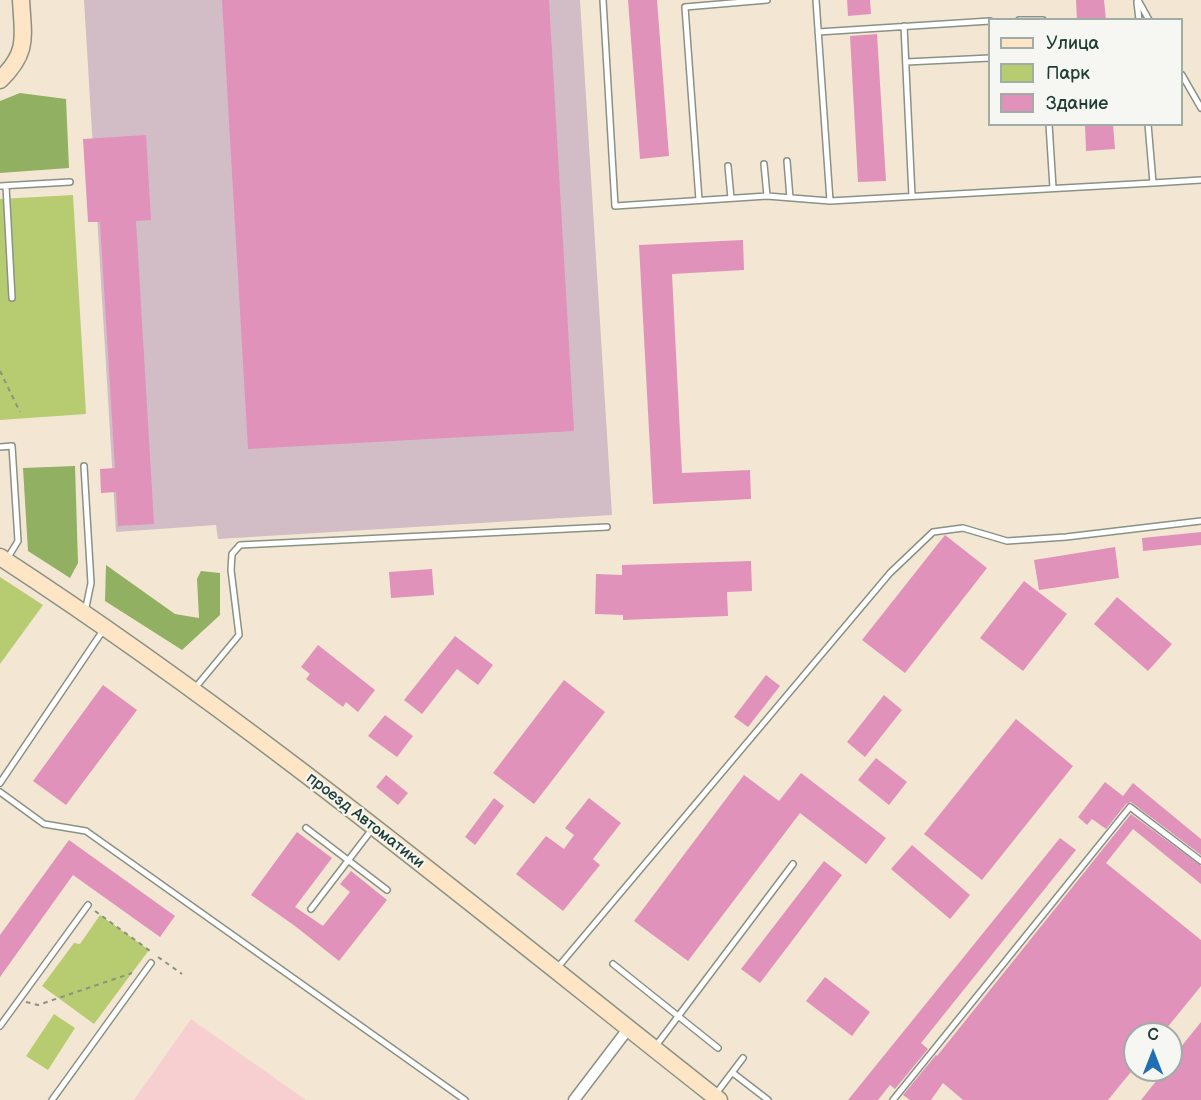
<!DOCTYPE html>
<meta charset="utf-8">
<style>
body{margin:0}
#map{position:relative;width:1201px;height:1100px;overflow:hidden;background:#f3e7d4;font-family:"Balsamiq Sans",sans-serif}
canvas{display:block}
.legend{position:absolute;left:988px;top:18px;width:195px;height:108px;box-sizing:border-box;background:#f6f6f2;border:2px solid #a0aca6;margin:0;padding:8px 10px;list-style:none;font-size:18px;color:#1f3d34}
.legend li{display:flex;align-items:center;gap:12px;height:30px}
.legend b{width:30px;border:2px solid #a0aca6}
.north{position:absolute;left:1123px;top:1022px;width:60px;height:60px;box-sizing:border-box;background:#f6f6f2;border:2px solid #a0aca6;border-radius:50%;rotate:0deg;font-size:16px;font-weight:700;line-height:24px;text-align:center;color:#1f3d34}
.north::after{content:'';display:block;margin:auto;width:21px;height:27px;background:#1f6fb2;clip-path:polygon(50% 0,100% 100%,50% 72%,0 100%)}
</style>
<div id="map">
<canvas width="1201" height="1100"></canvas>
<ul class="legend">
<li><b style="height:8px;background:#fde5c5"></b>Улица</li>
<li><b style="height:16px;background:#b7cc70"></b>Парк</li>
<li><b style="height:16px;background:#e092ba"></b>Здание</li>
</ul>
<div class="north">С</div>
</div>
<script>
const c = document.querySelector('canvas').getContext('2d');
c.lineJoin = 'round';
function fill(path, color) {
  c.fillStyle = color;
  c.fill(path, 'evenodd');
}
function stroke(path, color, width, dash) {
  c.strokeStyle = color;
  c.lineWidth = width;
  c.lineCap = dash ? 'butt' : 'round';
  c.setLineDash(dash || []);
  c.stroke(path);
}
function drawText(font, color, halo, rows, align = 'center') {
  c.font = font + ' "Balsamiq Sans",sans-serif';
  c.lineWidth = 4.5;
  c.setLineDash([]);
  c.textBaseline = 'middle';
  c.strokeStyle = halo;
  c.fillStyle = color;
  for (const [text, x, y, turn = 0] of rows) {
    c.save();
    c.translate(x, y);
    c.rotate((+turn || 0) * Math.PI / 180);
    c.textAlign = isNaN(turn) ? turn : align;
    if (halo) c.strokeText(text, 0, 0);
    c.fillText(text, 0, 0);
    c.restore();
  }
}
const built = new Path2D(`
 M191,1019L306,1100H134Z`);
const industrial = new Path2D(`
 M84,0H580L612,515L218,539L216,525L116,532Z`);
const green = new Path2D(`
 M73,195L86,414L0,420V199Z
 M0,577L43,605L0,664Z
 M100,915L149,950L94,1024L42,986L74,943L80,944Z
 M54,1014L75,1028L48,1070L26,1056Z`);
const forest = new Path2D(`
 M20,93L66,99L69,168L0,173V101Z
 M75,466L78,563L70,578L28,551L23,468Z
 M106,565L175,614L199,618L197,579L201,571L220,573V615L182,650L105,601Z`);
const building = new Path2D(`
 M222,0H549L574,431L248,449Z
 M628,0H657L669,156L640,159Z
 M847,0H870L871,14L848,16Z
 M1076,0H1104L1106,20H1077Z
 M877,34L886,181L858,182L850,36Z
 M1085,124H1113L1115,149L1086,151Z
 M146,135L151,220L136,221L154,524L118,526L116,492L101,493L100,469L115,468L100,222H88L83,139Z
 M743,240L744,270L672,274L682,473L750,470L751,499L653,504L639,245Z
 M1201,532V545L1143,551L1142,538Z
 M945,535L987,568L905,673L862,640Z
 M1115,547L1119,578L1039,590L1034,560Z
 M751,561L752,591L727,592L728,616L623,620V615L595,614L596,574L622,575V565Z
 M432,569L434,595L391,598L389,572Z
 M1024,581L1067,614L1023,671L980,638Z
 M1117,597L1172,644L1148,671L1094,624Z
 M455,636L493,665L478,685L457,669L422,714L404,700Z
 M318,645L375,690L358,712L346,702L343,707L306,679L310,674L301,667Z
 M766,675L780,686L748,727L734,717Z
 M564,680L605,712L534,804L493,773Z
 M103,685L137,710L66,805L33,781Z
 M884,695L902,710L865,757L847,742Z
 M385,715L413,736L397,757L368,736Z
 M1016,719L1073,766L982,880L924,834Z
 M876,758L907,782L889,805L858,780Z
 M801,773L886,838L866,864L800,813L688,961L634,921L744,775L779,801Z
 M386,775L408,793L398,805L376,787Z
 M1105,782L1123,796L1133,783L1201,839V855L1131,802L1126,804L1106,829L1092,819L1087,825L1078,817Z
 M494,798L504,806L475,845L465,837Z
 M589,798L621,823L593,859L600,865L563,911L516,874L546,836L564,849L574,835L565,828Z
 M1131,814L1201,866V884L1133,829L1106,863L1201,940V986L1162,1034H1135V1067L1108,1100H963L943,1083L931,1100H910L903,1095L936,1055L937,1056Z
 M297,832L332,858L295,907L323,926L350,892L340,884L351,871L387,900L339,961L295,926L251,895Z
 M1060,838L1076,850L921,1043L928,1049L895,1089L890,1085L878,1100H848Z
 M69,840L175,916L160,937L73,875L0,977V935Z
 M912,845L970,895L950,919L891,869Z
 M824,861L842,875L760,983L741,969Z
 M825,977L870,1012L852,1036L806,1001Z
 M1201,1022V1100H1141L1165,1070H1171V1063L1174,1059L1172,1058Z`);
const path = new Path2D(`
 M0,371L20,412
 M95,911L153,953
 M158,957L182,974
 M26,1002L38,1005L132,973`);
const lane = new Path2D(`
 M603,0L615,206L767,196L830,201L1153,183L1148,124
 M816,0L830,201
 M1138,0L1149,20
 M1137,2L1139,20
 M1019,20H1043
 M904,26L912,196
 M818,32L990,21
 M906,62L990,58
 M1182,75L1201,108
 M1049,124L1053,188
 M787,161L790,198
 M764,164L767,196
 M728,166L731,198
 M1153,183L1201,180
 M0,186L70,182
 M6,186L12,298
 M699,200L685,7L767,0
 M0,447L12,446L18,541L7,559
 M84,466L91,583L85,612
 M195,688L239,635L231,570L232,554L240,545L607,527
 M0,783L104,629
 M0,792L44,824L86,831L465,1100
 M306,828L387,890
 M311,909L373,828
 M613,964L718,1048
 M558,967L890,573L933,532L963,528L1007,541L1066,537L1201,521
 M0,1026L88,905
 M655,1047L793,864
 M733,1073L768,1100
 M715,1095L743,1058
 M52,1100L151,963
 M893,1100L1130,807L1201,861`);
const street = new Path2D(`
 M574,1100L628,1029`);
const secondary = new Path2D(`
 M0,80C29,52 23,37 21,0
 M0,557C252,721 483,914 719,1100`);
const streetNames = [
 ["проезд Автоматики",365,821,38]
];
fill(built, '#f7cfd1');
fill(industrial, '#d2bdc6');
fill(green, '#b7cc70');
fill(forest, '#91b062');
fill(building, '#e092ba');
stroke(lane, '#899284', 8);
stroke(street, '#899284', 13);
stroke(secondary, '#899284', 19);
stroke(path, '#899284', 2, [4.5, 4.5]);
stroke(lane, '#fff', 5);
stroke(street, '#fff', 10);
stroke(secondary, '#fde5c5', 16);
drawText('16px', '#1f3d34', '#f6f6f2', streetNames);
</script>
